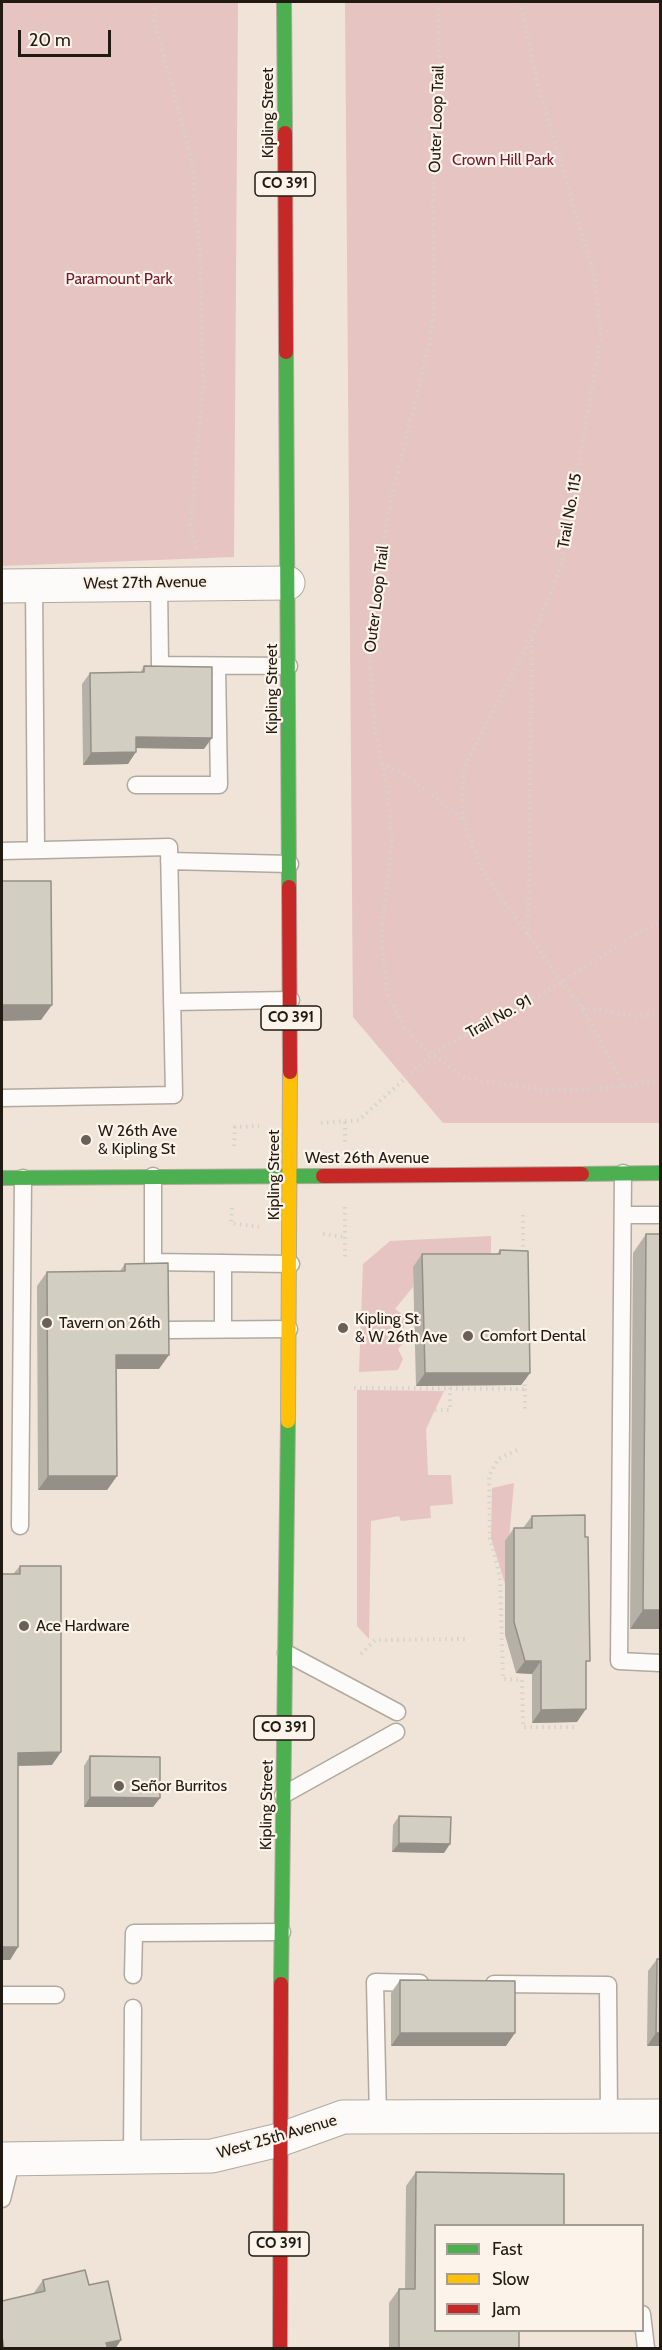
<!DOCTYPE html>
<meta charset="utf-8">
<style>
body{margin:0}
#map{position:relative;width:662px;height:2350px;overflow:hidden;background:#efe4d7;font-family:Cabin,sans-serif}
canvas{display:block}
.frame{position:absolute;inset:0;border:3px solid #211a12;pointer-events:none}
.legend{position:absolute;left:434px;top:2224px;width:210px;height:108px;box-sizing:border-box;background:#fcf4eb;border:2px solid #a49d94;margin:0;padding:8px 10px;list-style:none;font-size:18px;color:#211a12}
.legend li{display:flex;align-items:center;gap:12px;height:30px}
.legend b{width:30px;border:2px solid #a49d94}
.scale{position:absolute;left:18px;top:30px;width:93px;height:27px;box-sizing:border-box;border:3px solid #211a12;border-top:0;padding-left:8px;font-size:18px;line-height:21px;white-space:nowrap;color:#211a12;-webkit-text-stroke:4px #fcf4eb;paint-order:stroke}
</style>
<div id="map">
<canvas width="662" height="2350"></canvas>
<div class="frame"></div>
<ul class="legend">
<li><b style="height:8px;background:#4caf50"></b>Fast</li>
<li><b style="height:8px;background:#ffc107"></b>Slow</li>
<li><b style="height:8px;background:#c62828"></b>Jam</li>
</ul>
<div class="scale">20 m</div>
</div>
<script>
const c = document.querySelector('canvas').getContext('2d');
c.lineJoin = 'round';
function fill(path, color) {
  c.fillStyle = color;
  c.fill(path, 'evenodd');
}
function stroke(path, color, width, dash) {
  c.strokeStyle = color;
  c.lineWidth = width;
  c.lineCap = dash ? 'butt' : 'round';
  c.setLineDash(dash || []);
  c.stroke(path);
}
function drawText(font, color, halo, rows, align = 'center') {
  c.font = font + ' Cabin,sans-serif';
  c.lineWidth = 4.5;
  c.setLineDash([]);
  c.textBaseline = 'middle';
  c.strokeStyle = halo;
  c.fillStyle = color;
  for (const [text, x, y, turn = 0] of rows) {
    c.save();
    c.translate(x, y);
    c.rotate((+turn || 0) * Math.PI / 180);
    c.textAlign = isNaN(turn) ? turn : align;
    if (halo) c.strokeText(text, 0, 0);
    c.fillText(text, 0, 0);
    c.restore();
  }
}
const green = new Path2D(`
 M2,2H238L234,557L2,566Z
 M345,2H660V1123H443L353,1017Z
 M491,1236V1263L413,1267V1287L395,1309L405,1316L402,1345L398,1349L403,1359L398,1370L359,1372L363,1264L390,1241Z
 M357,1390L444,1391L426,1429L428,1475H451L453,1504L430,1506L431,1518L401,1521L399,1516L371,1521L369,1639L357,1626Z
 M514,1483L505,1584L491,1538L492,1488Z`);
const path = new Path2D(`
 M155,2L154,20L192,161L200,258L203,387L190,527L198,552
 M438,2L439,56L433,206L434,305L430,342L390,504L374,607L370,665L375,731L387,788L392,840L381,937L387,992L406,1030L432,1054L465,1078L548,1091L624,1087L660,1079
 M520,2L537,82L595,279L601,336L561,566L537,626L464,768L462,816L482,871L562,982L582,1007L624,1087
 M382,763C417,778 432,798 462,818
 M528,935L532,637
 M582,1007L639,1017L660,1011
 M345,1122V1143
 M321,1123L359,1120L432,1054L562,982L636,934L660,921
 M234,1146L235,1127L259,1126
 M345,1207V1260
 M232,1208L231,1223L259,1227
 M523,1215V1255
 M323,1234L345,1237
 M354,1388L525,1389V1377
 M525,1389V1409
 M435,1410H450V1388
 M517,1450L498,1459L489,1476L490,1538L500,1577L503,1679L522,1680L523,1727H577
 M361,1654L375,1640L467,1639`);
const lane = new Path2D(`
 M159,583L160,665L289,666
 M34,585L36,850
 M136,785H219L217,666
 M2,851L169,847L174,1095L2,1098
 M169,861L290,864
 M172,1002L291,1000
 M623,1173L619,1661L660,1663
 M153,1176V1262L291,1264
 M623,1215H660
 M223,1263V1329
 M168,1330L289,1329
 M20,1526L23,1178
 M286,1653L397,1712
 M283,1795L396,1732
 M133,1975L134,1933L282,1932
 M494,1984L608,1985L609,2116
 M2,1995H56
 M378,2118L375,1982L420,1983
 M132,2157L133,2008
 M2,2199L12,2159
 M642,2314L646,2348`);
const street = new Path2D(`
 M2,586L288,583
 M2,2159L212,2156L279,2140L343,2117L660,2116`);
const fast = new Path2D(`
 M284,2L285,133
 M286,352L289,887
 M582,1174L660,1173
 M2,1178L323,1176
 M281,1984L288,1421`);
const slow = new Path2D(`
 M288,1421L290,1072`);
const jam = new Path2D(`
 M285,133L286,352
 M289,887L290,1072
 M323,1176L582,1174
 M280,2348L281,1984`);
const wall = new Path2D(`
 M144,666L204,749L136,748L128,764L83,765L82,684L90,673H140Z
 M646,1234H660V1629H630L633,1253Z
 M500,1250L530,1373L521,1385L416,1386L413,1267L422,1254H497Z
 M125,1264L159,1369H116L117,1476L107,1490H38L37,1286L47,1272L120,1271Z
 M532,1516L585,1537L586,1667L577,1722L532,1723V1674L516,1673L505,1635V1541L514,1528H523Z
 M20,1566L52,1765L18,1766V1947L10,1960L13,1574Z
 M90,1756L160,1798L153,1807H84V1766Z
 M399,1816L444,1853L392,1852L393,1825Z
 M657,1959H660V2046H647L648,1971Z
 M400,1980L506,2046H391V1993Z
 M416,2172L435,2226L519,2349H389V2303L399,2289H405L406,2186Z
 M43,2280L89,2285L121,2340L115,2349H2V2301L33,2294Z`);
const shadedWall = new Path2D(`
 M136,737L212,738L204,749L128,748Z
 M136,752L128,764L83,765L91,753Z
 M2,1005H52L41,1020L2,1021Z
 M116,1355H169L159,1369H106Z
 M425,1373H530L521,1385L416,1386Z
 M48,1476H117L107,1490H38Z
 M643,1610H660V1629H630Z
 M525,1661H541L532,1674L516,1673Z
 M586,1709L577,1722L532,1723L541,1710Z
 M61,1752L52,1765L9,1766L18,1753Z
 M90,1797L160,1798L153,1807H84Z
 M399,1843L450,1844L444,1853L392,1852Z
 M2,1947H18L10,1960H2Z
 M400,2033H515L506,2046H391Z
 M656,2033H660V2046H647Z
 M121,2340L115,2349H103L106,2343Z`);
const building = new Path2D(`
 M144,666L212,667V738L136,737V752L91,753L90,673L144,672Z
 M2,881H51L52,1005H2Z
 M646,1234H660V1610H643Z
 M500,1250L528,1251L530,1373H425L422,1254H500Z
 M168,1263L169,1355H116L117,1476H48L47,1272L125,1271V1264Z
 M585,1515V1537H588L590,1661H586V1709L541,1710V1661H525L514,1622V1528H532V1516Z
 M20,1566H61V1752L18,1753V1947H2V1574H20Z
 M90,1756L160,1757V1798L90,1797Z
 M399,1816L451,1817L450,1844L399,1843Z
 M657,1959H660V2033H656Z
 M400,1980L515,1981V2033H400Z
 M416,2172L564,2174V2226H435V2331H519V2349H399V2289H415Z
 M85,2270L89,2285L108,2281L121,2340L106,2343L108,2349H4L2,2336V2301L45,2291L43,2280Z`);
const markers = [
 [86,1140,6,"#696157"],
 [47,1323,6,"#696157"],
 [343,1328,6,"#696157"],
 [468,1336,6,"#696157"],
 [24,1626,6,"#696157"],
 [119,1786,6,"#696157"]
];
const shields = [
 [285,184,60],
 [291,1018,60],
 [284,1728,60],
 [279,2244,60]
];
const shieldNames = [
 ["CO 391",285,184],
 ["CO 391",291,1018],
 ["CO 391",284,1728],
 ["CO 391",279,2244]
];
const streetNames = [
 ["Kipling Street",268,113,-90],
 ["Outer Loop Trail",437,119,-88],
 ["Trail No. 115",570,511,-80],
 ["West 27th Avenue",145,583,-1],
 ["Outer Loop Trail",377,599,-83],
 ["Kipling Street",272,689,-90],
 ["Trail No. 91",499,1017,-29],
 ["West 26th Avenue",367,1158],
 ["Kipling Street",274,1175,-90],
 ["Kipling Street",267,1805,-89],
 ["West 25th Avenue",277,2137,-16]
];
const parkNames = [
 ["Crown Hill Park",503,160],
 ["Paramount Park",119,279]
];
const poiNames = [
 ["W 26th Ave",98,1131],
 ["& Kipling St",98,1149],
 ["Kipling St",355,1319],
 ["& W 26th Ave",355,1337],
 ["Tavern on 26th",59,1323],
 ["Comfort Dental",480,1336],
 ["Ace Hardware",36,1626],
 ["Señor Burritos",131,1786]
];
fill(green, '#e6c4c1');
stroke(lane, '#b1a99f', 19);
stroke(street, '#b1a99f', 35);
stroke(fast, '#b1a99f', 16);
stroke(slow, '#b1a99f', 16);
stroke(jam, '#b1a99f', 16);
stroke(path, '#d6d2ce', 4, [1.5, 4.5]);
stroke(lane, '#fdfbf9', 16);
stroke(street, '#fdfbf9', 33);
stroke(fast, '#4caf50', 14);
stroke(slow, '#ffc107', 14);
stroke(jam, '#c62828', 14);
fill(wall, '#b5b1a7');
fill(shadedWall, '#949088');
fill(building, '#d3cec2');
stroke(building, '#949088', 1.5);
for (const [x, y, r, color] of markers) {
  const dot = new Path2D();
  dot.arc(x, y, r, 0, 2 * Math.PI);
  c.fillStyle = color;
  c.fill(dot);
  stroke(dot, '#fcf4eb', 2);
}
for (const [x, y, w] of shields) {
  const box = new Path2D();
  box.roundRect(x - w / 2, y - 12, w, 24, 4.5);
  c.fillStyle = '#fcf4eb';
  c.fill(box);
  stroke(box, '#211a12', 1.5);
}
drawText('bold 15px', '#211a12', null, shieldNames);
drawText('16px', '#211a12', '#fcf4eb', streetNames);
drawText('16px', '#751830', '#fcf4eb', parkNames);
drawText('16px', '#211a12', '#fcf4eb', poiNames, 'left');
</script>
